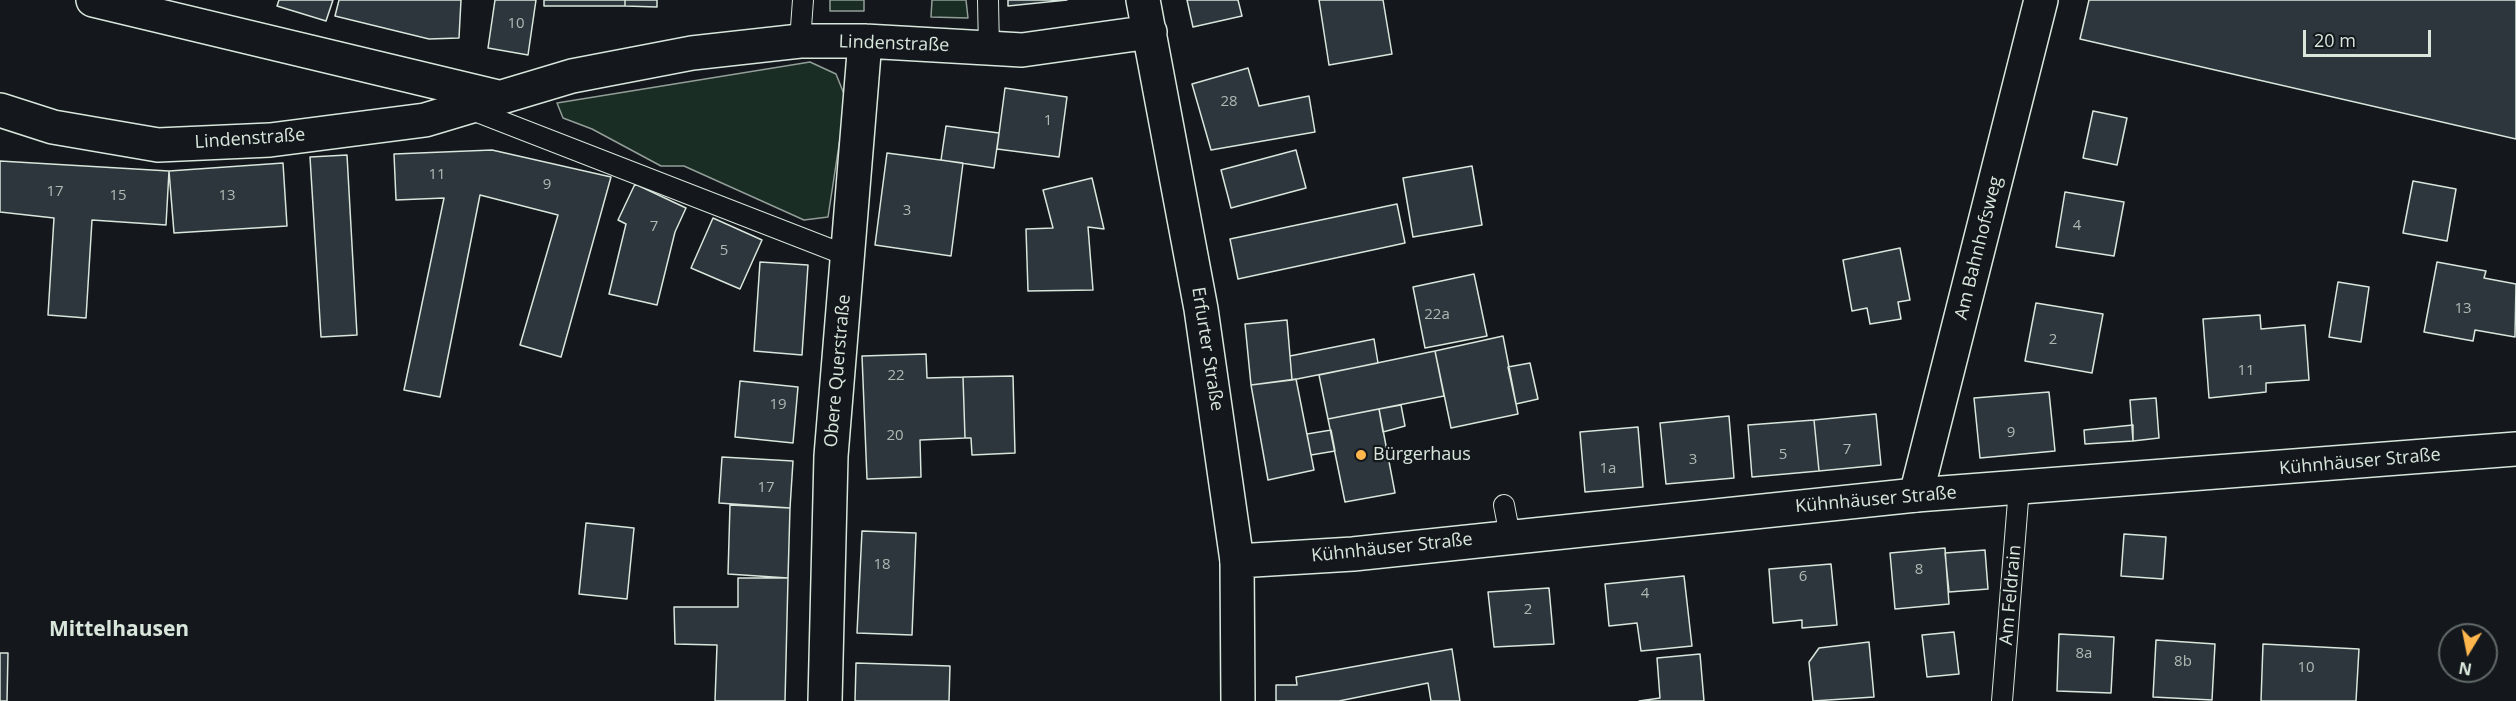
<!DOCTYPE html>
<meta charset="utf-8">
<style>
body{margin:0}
#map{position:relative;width:2516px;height:701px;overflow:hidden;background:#14181c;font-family:"Open Sans",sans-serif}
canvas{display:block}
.north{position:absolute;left:2438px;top:623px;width:60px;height:60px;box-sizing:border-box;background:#14181c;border:2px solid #626a69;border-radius:50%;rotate:190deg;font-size:16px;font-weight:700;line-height:24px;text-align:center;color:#d8e6dc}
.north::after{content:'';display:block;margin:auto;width:21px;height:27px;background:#ffb74d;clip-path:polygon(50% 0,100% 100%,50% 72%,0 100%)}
.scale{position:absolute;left:2303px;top:30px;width:128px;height:27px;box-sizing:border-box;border:3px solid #d8e6dc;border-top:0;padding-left:8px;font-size:18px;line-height:21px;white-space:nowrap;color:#d8e6dc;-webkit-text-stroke:4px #14181c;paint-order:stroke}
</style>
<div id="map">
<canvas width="2516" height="701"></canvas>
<div class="north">N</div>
<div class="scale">20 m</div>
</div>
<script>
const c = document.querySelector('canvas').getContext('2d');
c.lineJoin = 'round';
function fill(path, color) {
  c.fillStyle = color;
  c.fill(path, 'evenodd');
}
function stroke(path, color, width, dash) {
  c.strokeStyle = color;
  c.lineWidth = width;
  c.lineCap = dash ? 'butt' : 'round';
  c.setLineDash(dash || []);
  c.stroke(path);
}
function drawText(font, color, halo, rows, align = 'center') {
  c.font = font + ' "Open Sans",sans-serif';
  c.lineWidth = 4.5;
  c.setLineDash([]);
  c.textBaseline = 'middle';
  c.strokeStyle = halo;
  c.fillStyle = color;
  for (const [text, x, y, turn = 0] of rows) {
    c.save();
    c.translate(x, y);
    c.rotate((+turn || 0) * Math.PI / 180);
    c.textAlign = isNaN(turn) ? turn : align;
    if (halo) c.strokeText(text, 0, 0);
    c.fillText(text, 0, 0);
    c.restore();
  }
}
const green = new Path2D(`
 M830,0H864V11H830Z
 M932,0H966L968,18L931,17Z
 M810,62L836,74L846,99L828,217L804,220L684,166H661L592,129L563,118L557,103Z`);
const building = new Path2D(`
 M279,0H333L326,21L277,6Z
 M339,0H461L459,38L429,39L335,16Z
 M495,0H536L528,55L488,48Z
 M544,0H625V6H544Z
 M625,0H657V7L625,6Z
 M1008,0H1067L1008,6Z
 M1187,0H1238L1242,16L1193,27Z
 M1319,0H1383L1392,54L1329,65Z
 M2089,0H2516V139L2080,39Z
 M1248,68L1259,106L1309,96L1315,132L1211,150L1192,84Z
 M1005,88L1067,97L1059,157L997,149Z
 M2093,111L2127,118L2117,165L2083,158Z
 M946,126L999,133L994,168L941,160Z
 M492,150L611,177L561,357L520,345L558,215L480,195L440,397L404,390L444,198L396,200L394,154Z
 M1296,150L1306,188L1231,208L1221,170Z
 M887,153L963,163L951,256L875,245Z
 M347,155L357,335L321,337L310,157Z
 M0,161L169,171L166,225L92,220L86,318L48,315L54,218L0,212Z
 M283,163L287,226L174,233L169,171Z
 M1472,166L1482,225L1413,237L1403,178Z
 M1092,178L1104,229L1088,227L1093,290L1028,291L1026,229L1053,228L1043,190Z
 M2413,181L2456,189L2447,241L2403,233Z
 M635,184L686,208L675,232L657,305L609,294L626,224L618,220Z
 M2065,192L2124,202L2114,256L2056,247Z
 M1397,204L1405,243L1238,279L1230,239Z
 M713,218L762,240L740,289L691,268Z
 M1900,248L1910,300L1898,302L1901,319L1870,324L1867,308L1852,311L1843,260Z
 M760,262L808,265L802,355L754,351Z
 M2437,262L2486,271L2484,278L2516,284L2515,337L2475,330L2473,341L2424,332Z
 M1474,274L1487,336L1425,348L1413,287Z
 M2338,282L2369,287L2361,342L2329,337Z
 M2036,303L2103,314L2092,373L2025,361Z
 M2260,315L2261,329L2305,325L2309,380L2266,383V392L2209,398L2203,319Z
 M1287,320L1292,380L1251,385L1245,324Z
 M1503,336L1518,414L1451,428L1435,351Z
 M1374,339L1378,363L1292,380L1290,356Z
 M1435,351L1444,396L1328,419L1319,375Z
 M926,354L927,378L963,377L965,438L920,440L921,477L867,479L862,356Z
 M1530,363L1538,399L1516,404L1508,367Z
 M1013,376L1015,453L972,455L971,438H965L963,377Z
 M1296,379L1314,470L1268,480L1251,385Z
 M740,381L798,387L793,443L735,437Z
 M2049,392L2055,451L1980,458L1974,398Z
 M2156,398L2159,438L2133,441L2130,400Z
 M1401,405L1405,426L1383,432L1379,409Z
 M1379,409L1395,493L1345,502L1328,419Z
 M1876,414L1881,465L1819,471L1814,420Z
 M1729,416L1734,478L1666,484L1660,423Z
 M1814,420L1819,471L1752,477L1748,425Z
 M2133,425V441L2085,444L2084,430Z
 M1638,427L1643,487L1585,492L1580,432Z
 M1331,430L1335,451L1311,455L1307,434Z
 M722,457L793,461L790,508L719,503Z
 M730,505L790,508L788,578L728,574Z
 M586,523L634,528L627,599L579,594Z
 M862,531L916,533L912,635L857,633Z
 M2124,534L2166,537L2163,579L2121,576Z
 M1945,548L1949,604L1895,609L1890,553Z
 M1985,550L1988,589L1949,592L1945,553Z
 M1831,564L1837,625L1802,628V620L1773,623L1769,569Z
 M1684,576L1692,646L1641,651L1637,623L1609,626L1605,584Z
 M738,578H788L785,701H715L717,645L675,644L674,607H738Z
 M1549,588L1554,644L1494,647L1488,592Z
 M1954,632L1959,674L1927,677L1922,635Z
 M2059,634L2114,637L2111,693L2057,691Z
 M2156,640L2215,644L2212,700L2153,697Z
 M1869,642L1874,697L1813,701L1809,662L1819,648Z
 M2263,644L2359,649L2356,701H2261Z
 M1452,649L1460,701H1431L1428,683L1339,701H1276V685H1297L1296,677Z
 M0,653H8L7,701H0Z
 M1700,654L1704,701H1639L1660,698L1657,658Z
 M856,663L950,666L949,701H855Z`);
const lane = new Path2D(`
 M988,0L989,49
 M800,41L803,0
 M467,108L848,256
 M1504,505L1510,536
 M2002,701L2019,488`);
const street = new Path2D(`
 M93,0L498,97
 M1143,0L1201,309L1237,561
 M0,110L53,127L158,145L270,140L425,120L572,76L692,53L800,41H865L1022,50L1150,32
 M1916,495L2041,0
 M825,701L831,456L865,41`);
const secondary = new Path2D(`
 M1238,701L1237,561L1353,554L1916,495L2516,449`);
const markers = [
 [1361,455,6,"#ffb74d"]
];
const numberNames = [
 ["10",516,24],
 ["28",1229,102],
 ["1",1048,121],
 ["11",437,175],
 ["9",547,185],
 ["17",55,192],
 ["15",118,196],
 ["13",227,196],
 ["3",907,211],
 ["4",2077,226],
 ["7",654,227],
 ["5",724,251],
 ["13",2463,309],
 ["22a",1437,315],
 ["2",2053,340],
 ["11",2246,371],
 ["22",896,376],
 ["19",778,405],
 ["9",2011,433],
 ["20",895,436],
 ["7",1847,450],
 ["5",1783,455],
 ["3",1693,460],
 ["1a",1608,469],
 ["17",766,488],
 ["18",882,565],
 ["8",1919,570],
 ["6",1803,577],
 ["4",1645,594],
 ["2",1528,610],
 ["8a",2084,654],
 ["8b",2183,662],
 ["10",2306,668]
];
const streetNames = [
 ["Lindenstraße",894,44,2],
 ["Lindenstraße",250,139,-4],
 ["Am Bahnhofsweg",1979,248,-76],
 ["Erfurter Straße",1207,349,81],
 ["Obere Querstraße",838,371,-85],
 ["Kühnhäuser Straße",2360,462,-5],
 ["Kühnhäuser Straße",1876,500,-5],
 ["Kühnhäuser Straße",1392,548,-6],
 ["Am Feldrain",2011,595,-85]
];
const poiNames = [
 ["Bürgerhaus",1373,455]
];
const quarterNames = [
 ["Mittelhausen",119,630]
];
fill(green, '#1a2d24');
stroke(green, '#939e99', 1.5);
fill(building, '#2c363c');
stroke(building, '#d8e6dc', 1.5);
stroke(lane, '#d8e6dc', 22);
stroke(street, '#d8e6dc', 36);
stroke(secondary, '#d8e6dc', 36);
stroke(lane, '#14181c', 20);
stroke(street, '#14181c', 33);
stroke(secondary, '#14181c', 33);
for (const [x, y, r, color] of markers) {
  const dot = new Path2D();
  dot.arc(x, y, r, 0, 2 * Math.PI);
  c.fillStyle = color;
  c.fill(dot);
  stroke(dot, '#14181c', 2);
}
drawText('15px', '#adbab4', null, numberNames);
drawText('18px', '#d8e6dc', '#14181c', streetNames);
drawText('18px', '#d8e6dc', '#14181c', poiNames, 'left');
drawText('bold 21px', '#d8e6dc', '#14181c', quarterNames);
</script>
